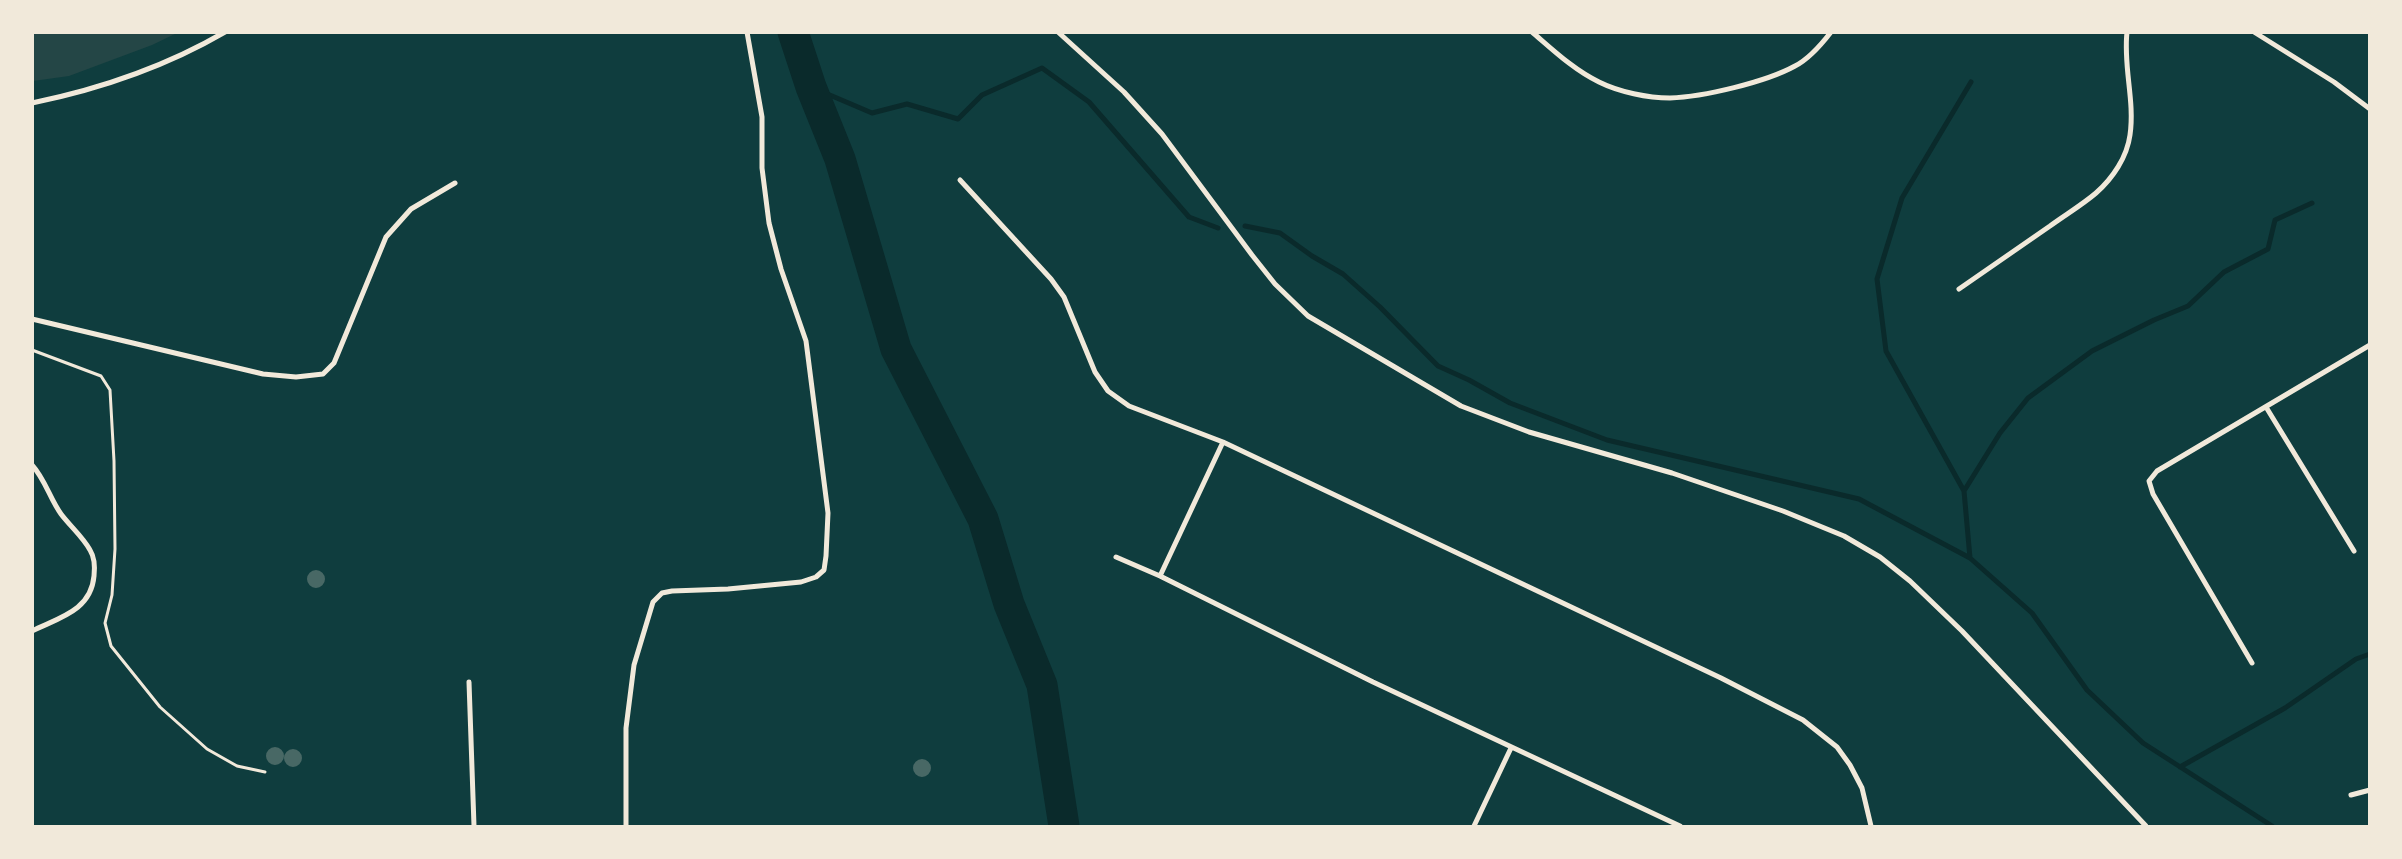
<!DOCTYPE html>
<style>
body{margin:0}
#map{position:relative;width:2402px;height:859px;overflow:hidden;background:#0f3d3e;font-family:Karla,sans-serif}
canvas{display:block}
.frame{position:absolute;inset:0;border:34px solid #f1e9da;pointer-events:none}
</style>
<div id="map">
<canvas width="2402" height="859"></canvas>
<div class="frame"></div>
</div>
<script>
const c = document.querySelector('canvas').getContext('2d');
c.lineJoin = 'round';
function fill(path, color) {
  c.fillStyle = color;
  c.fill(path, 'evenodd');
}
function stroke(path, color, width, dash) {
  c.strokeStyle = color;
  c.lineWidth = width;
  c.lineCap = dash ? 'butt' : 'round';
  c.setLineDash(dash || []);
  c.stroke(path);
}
const green = new Path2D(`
 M32,33L33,32L177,33L152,45L69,76L33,81Z`);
const stream = new Path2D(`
 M811,87L872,113L907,104L958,119L982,95L1042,68L1089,102L1189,217L1218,228
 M1245,226L1280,233L1312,256L1343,274L1380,307L1438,366L1469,380L1510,403L1607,440L1859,499L1970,558L2032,613L2087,690L2143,743L2272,826
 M1964,491L2000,433L2028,398L2092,351L2154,320L2188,306L2224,272L2268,249L2275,220L2312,203
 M1970,558L1964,491L1886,351L1877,279L1902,198L1971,82
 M2180,767L2285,708L2356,659L2370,654`);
const river = new Path2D(`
 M793,32L811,87L840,159L896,349L983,519L1009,604L1042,685L1064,826`);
const building = new Path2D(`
 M307 579a9 9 0 1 1 18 0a9 9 0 1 1-18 0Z
 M266 756a9 9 0 1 1 18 0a9 9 0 1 1-18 0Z
 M284 758a9 9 0 1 1 18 0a9 9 0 1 1-18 0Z
 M913 768a9 9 0 1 1 18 0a9 9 0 1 1-18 0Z`);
const path = new Path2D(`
 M32,350L101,376L110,390L114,461L115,549L112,595L105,623L111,646L160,707L207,749L237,766L265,772`);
const minor = new Path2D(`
 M1058,32L1124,92L1162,134L1252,255L1275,284L1308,316L1461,406L1529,432L1672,473L1783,511L1844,536L1880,557L1910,581L1962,631L2146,826
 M1532,32C1553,50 1574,70 1599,82C1619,92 1648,98 1670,98C1703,97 1766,82 1795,66C1809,59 1821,45 1831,32
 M2254,32L2334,82L2370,109
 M32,103C100,89 165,67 225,32
 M960,180L1051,279L1064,297L1095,372L1108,391L1129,406L1223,442L1721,678L1803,720L1837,747L1850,765L1862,788L1871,826
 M1959,289C1989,268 2020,247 2050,226C2065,215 2082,205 2096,193C2113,178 2127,157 2130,135C2135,100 2123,67 2127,32
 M32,319L263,374L296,377L323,374L334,363L386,237L411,209L455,183
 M2266,407L2354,551
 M32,465C45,479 50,499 61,514C70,526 83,537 90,550C95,558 95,567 94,576C91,611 58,618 32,631
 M1116,557L1160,576L1373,682L1680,826
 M1160,576L1223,442
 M2252,663L2153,494L2149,481L2157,471L2370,345
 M469,682L474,826
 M2351,795L2370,790
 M626,826V728L634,665L653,602L662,593L672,591L728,589L801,582L816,577L824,570L826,556L828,513L806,341L781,269L769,223L762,168V117L747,32
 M1474,826L1511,748`);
fill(green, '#244646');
stroke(stream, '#0a2a2b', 5);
stroke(river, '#0a2a2b', 31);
fill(building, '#486865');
stroke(path, '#f1e9da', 3);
stroke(minor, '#f1e9da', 5);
</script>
